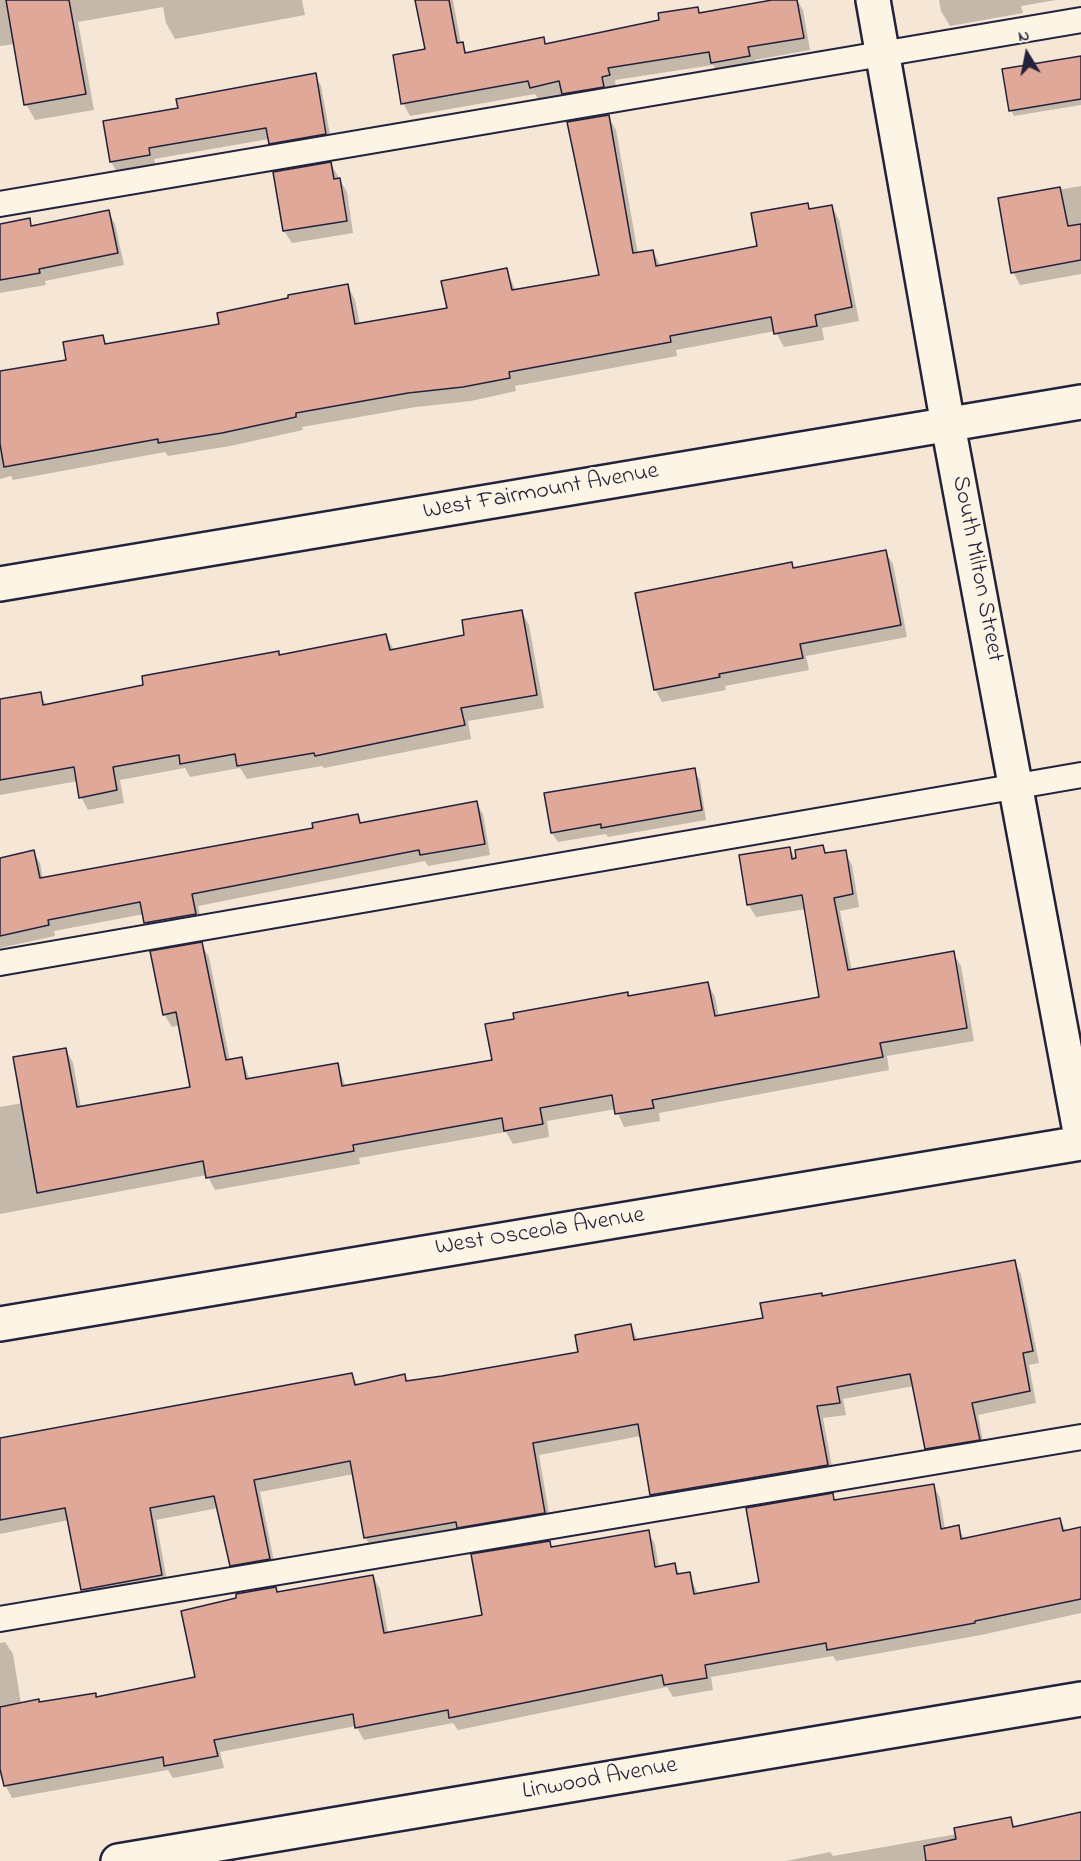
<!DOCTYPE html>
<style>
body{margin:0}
#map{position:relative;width:1081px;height:1861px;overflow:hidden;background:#f6e6d6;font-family:"Indie Flower",sans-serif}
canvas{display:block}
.north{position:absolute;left:997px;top:24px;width:60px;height:60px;-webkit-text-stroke:4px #fcf5e5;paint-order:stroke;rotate:350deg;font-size:16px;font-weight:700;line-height:24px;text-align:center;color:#22223b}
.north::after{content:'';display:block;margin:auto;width:21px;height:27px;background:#22223b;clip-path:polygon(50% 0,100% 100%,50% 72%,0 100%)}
</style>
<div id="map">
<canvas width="1081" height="1861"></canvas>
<div class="north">N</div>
</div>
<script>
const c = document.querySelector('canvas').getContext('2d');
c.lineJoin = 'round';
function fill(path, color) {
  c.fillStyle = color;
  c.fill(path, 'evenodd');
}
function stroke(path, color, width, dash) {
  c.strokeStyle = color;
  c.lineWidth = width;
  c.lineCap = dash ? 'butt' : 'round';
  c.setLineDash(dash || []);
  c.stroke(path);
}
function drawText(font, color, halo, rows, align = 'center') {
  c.font = font + ' "Indie Flower",sans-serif';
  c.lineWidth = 5;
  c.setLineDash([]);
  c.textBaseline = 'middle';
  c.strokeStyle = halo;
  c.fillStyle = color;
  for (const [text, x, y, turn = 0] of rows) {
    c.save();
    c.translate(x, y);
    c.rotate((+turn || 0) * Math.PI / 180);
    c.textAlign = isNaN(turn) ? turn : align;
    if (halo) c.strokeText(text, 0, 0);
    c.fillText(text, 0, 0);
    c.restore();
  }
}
const shadow = new Path2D(`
 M0,0H302L305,15L175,39L166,23L163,7L78,22L94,110L35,120L26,104L15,44L0,46Z
 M417,0H453L461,44L468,54L543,38L547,45L660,22L697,8L700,14L781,0H797L803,10L810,50L755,60L756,69L720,76L713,65L615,80L616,88L571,106L564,94L539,100L535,94L410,116L403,103L427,50Z
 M939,0H1056L1021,6L1023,13L950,26L941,11Z
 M1081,58V105L1014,116L1011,110Z
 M315,75L321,86L332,145L276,154L269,139L154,159L156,166L117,172L111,162Z
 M608,116L616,130L638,254L653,251L660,265L759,247L807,204L811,210L832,206L839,220L859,321L822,328L824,340L784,347L775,331L676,350L677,356L515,386L516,391L471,401L416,407L302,427L303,430L230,446L168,456L165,452L13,480L11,476L0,479V374L68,361L102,336L107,346L221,325L348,286L355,300L360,325L448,310L506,269L516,291L600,276Z
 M331,164L347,192L353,233L292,243L284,231Z
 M1081,186V274L1020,285L1013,272L1000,200Z
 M108,212L115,224L124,265L45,281L46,285L0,293V225L29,220L33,227Z
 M885,552L893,564L907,637L806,656L809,670L725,686L726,690L662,702L655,689L791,563L794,569Z
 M522,612L529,625L544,708L468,721L471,739L324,768L322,766L247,779L240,768L190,777L185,768L120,780L124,803L88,810L81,797L78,781L0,795V701L40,694L47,706L145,686L278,653L280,656L386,636L394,650L466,636Z
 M694,770L700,780L706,820L608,837L606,834L558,842L552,833Z
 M476,803L483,814L490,855L428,866L425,861L198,906L202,926L152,934L144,914L54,931L55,936L0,948V859L33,852L40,863L43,879L315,829L357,815L362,824Z
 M823,847L827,855L845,852L852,865L859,907L840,911L852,971L953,953L961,966L974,1041L887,1056L889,1070L659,1113L660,1121L624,1127L616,1109L547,1121L549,1137L513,1144L506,1132L359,1158L360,1164L215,1190L207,1175L0,1214V1107L23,1103L66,1050L73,1063L81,1107L192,1088L180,1025L172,1027L164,1014L201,944L209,957L230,1061L242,1059L250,1080L337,1064L346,1087L493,1061L627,994L629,998L708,984L715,997L719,1017L820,998L806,909L756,917L748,904L790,849L798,863Z
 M1014,1262L1021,1274L1039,1363L1029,1365L1036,1403L978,1415L985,1451L934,1460L927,1448L914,1386L843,1399L846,1415L823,1418L834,1477L659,1507L652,1495L641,1436L539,1455L551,1525L372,1549L365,1537L354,1474L260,1492L276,1571L238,1577L231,1565L218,1508L156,1520L168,1587L90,1601L83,1589L69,1520L0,1534V1440L352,1375L358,1386L405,1376L408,1382L580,1353L631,1326L638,1341L764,1319L822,1297Z
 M933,1485L940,1498L945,1529L958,1527L965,1540L1060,1520L1066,1531L1081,1537V1613L981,1635L836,1661L833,1656L711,1677L713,1690L673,1697L667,1687L458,1730L453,1723L364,1740L356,1726L220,1752L224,1768L173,1778L168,1770L12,1798L0,1775V1643L5,1642L13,1654L21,1704L95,1695L97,1698L197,1678L276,1589L278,1593L373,1576L380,1589L388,1633L484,1616L549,1542L553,1548L648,1532L655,1544L659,1568L674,1565L680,1575L689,1574L698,1594L761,1583L832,1495L835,1501Z
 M1081,1814V1861H786L830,1852L833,1856L957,1834L1010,1819L1016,1828Z`);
const building = new Path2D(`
 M6,0H69L86,94L24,105Z
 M415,0H449L457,43L463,42L465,53L544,37L545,44L659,20L658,13L698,7L699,13L772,0H797L804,38L748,47L750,56L711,63L709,52L608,68L610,75L602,77L604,87L562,94L559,81L530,88L528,81L401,104L393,55L425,49Z
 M1081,56V99L1009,111L1002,69Z
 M316,73L326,134L269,144L266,128L149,148L150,155L110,162L103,121L178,108L176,99Z
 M609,115L633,253L653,250L656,266L757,246L751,213L808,203L809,209L832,205L852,307L815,315L817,326L774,334L771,317L670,336L671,342L509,372L510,378L463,387L408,393L296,413V417L222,433L158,443V439L4,467L0,444V371L66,360L63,342L103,335L105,344L219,324L217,313L288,298V295L348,284L355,324L447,308L441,281L507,268L512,290L599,275L567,122Z
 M331,162L334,179L340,178L347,221L283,231L273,172Z
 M1060,187L1068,226L1081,224V260L1011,273L998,198Z
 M109,210L118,253L39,269L40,273L0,280V224L30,218L31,226Z
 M886,550L901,625L800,644L803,658L719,674L720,677L654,690L635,593L792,562L793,568Z
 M522,610L537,695L461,708L465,725L315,756L314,753L237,766L235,754L180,764L179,755L113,767L117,790L79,798L74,767L0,780V699L41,692L43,705L143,685L142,676L279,651V655L386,634L390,650L464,635L462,620Z
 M695,768L702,810L601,828V824L551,833L544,793Z
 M477,801L485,844L420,855L419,850L192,894L196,914L144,923L140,902L48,920L49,925L0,936V858L34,850L40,878L313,828L312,823L358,814L360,823Z
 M823,845L825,853L846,850L853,894L834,898L848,970L954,951L967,1028L880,1043L883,1057L652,1100L654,1108L615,1114L612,1095L540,1108L543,1124L504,1131L502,1118L353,1145L354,1151L206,1178L203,1161L37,1193L13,1057L66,1048L77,1107L190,1087L176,1012L163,1015L150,951L202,942L226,1060L242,1057L246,1079L338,1063L342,1086L492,1060L485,1024L514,1019L513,1013L628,992V996L708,982L715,1016L819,997L802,895L747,905L739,855L790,847L792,859L796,858L795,850Z
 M1015,1260L1033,1351L1023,1353L1030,1391L972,1403L980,1440L925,1449L910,1374L837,1387L840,1403L817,1406L828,1465L650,1495L638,1424L533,1443L545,1513L457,1528L456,1522L364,1538L350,1461L254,1480L270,1559L230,1566L214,1496L150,1508L162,1575L81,1590L65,1508L0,1520V1438L352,1373L355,1385L405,1374L406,1381L442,1376L578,1352L575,1335L631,1324L634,1340L763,1318L760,1303L822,1293V1296Z
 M934,1484L941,1529L959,1525L961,1539L1060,1518L1063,1531L1081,1527V1599L975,1621V1623L827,1650L826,1643L705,1665L707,1678L664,1685L662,1675L449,1718L448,1710L355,1728L353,1714L214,1740L218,1756L164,1766L163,1757L4,1786L0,1769V1707L39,1699V1702L96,1693V1697L195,1677L181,1611L236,1598V1594L276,1587L277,1592L373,1575L384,1633L482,1615L471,1554L550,1541L551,1547L649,1530L655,1567L675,1563L677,1574L690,1572L694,1594L759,1582L746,1508L833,1493L834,1500Z
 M1081,1812V1861H926L924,1846L956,1839L954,1828L1011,1817L1013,1827Z`);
const lane = new Path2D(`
 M0,204L1081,20
 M0,963L1081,775
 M0,1619L1081,1437`);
const street = new Path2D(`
 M873,0L948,425L1081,1137
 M0,584L1081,402
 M0,1324L1081,1143
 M118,1861L1081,1699`);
const streetNames = [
 ["West Fairmount Avenue",541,493,-10],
 ["South Milton Street",976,569,79],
 ["West Osceola Avenue",540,1233,-9],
 ["Linwood Avenue",600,1780,-10]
];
fill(shadow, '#0003');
fill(building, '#e0a899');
stroke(building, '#22223b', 1.5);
stroke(lane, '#22223b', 28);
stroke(street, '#22223b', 38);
stroke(lane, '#fcf5e5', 24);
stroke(street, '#fcf5e5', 33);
drawText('24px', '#22223b', '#fcf5e5', streetNames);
</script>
